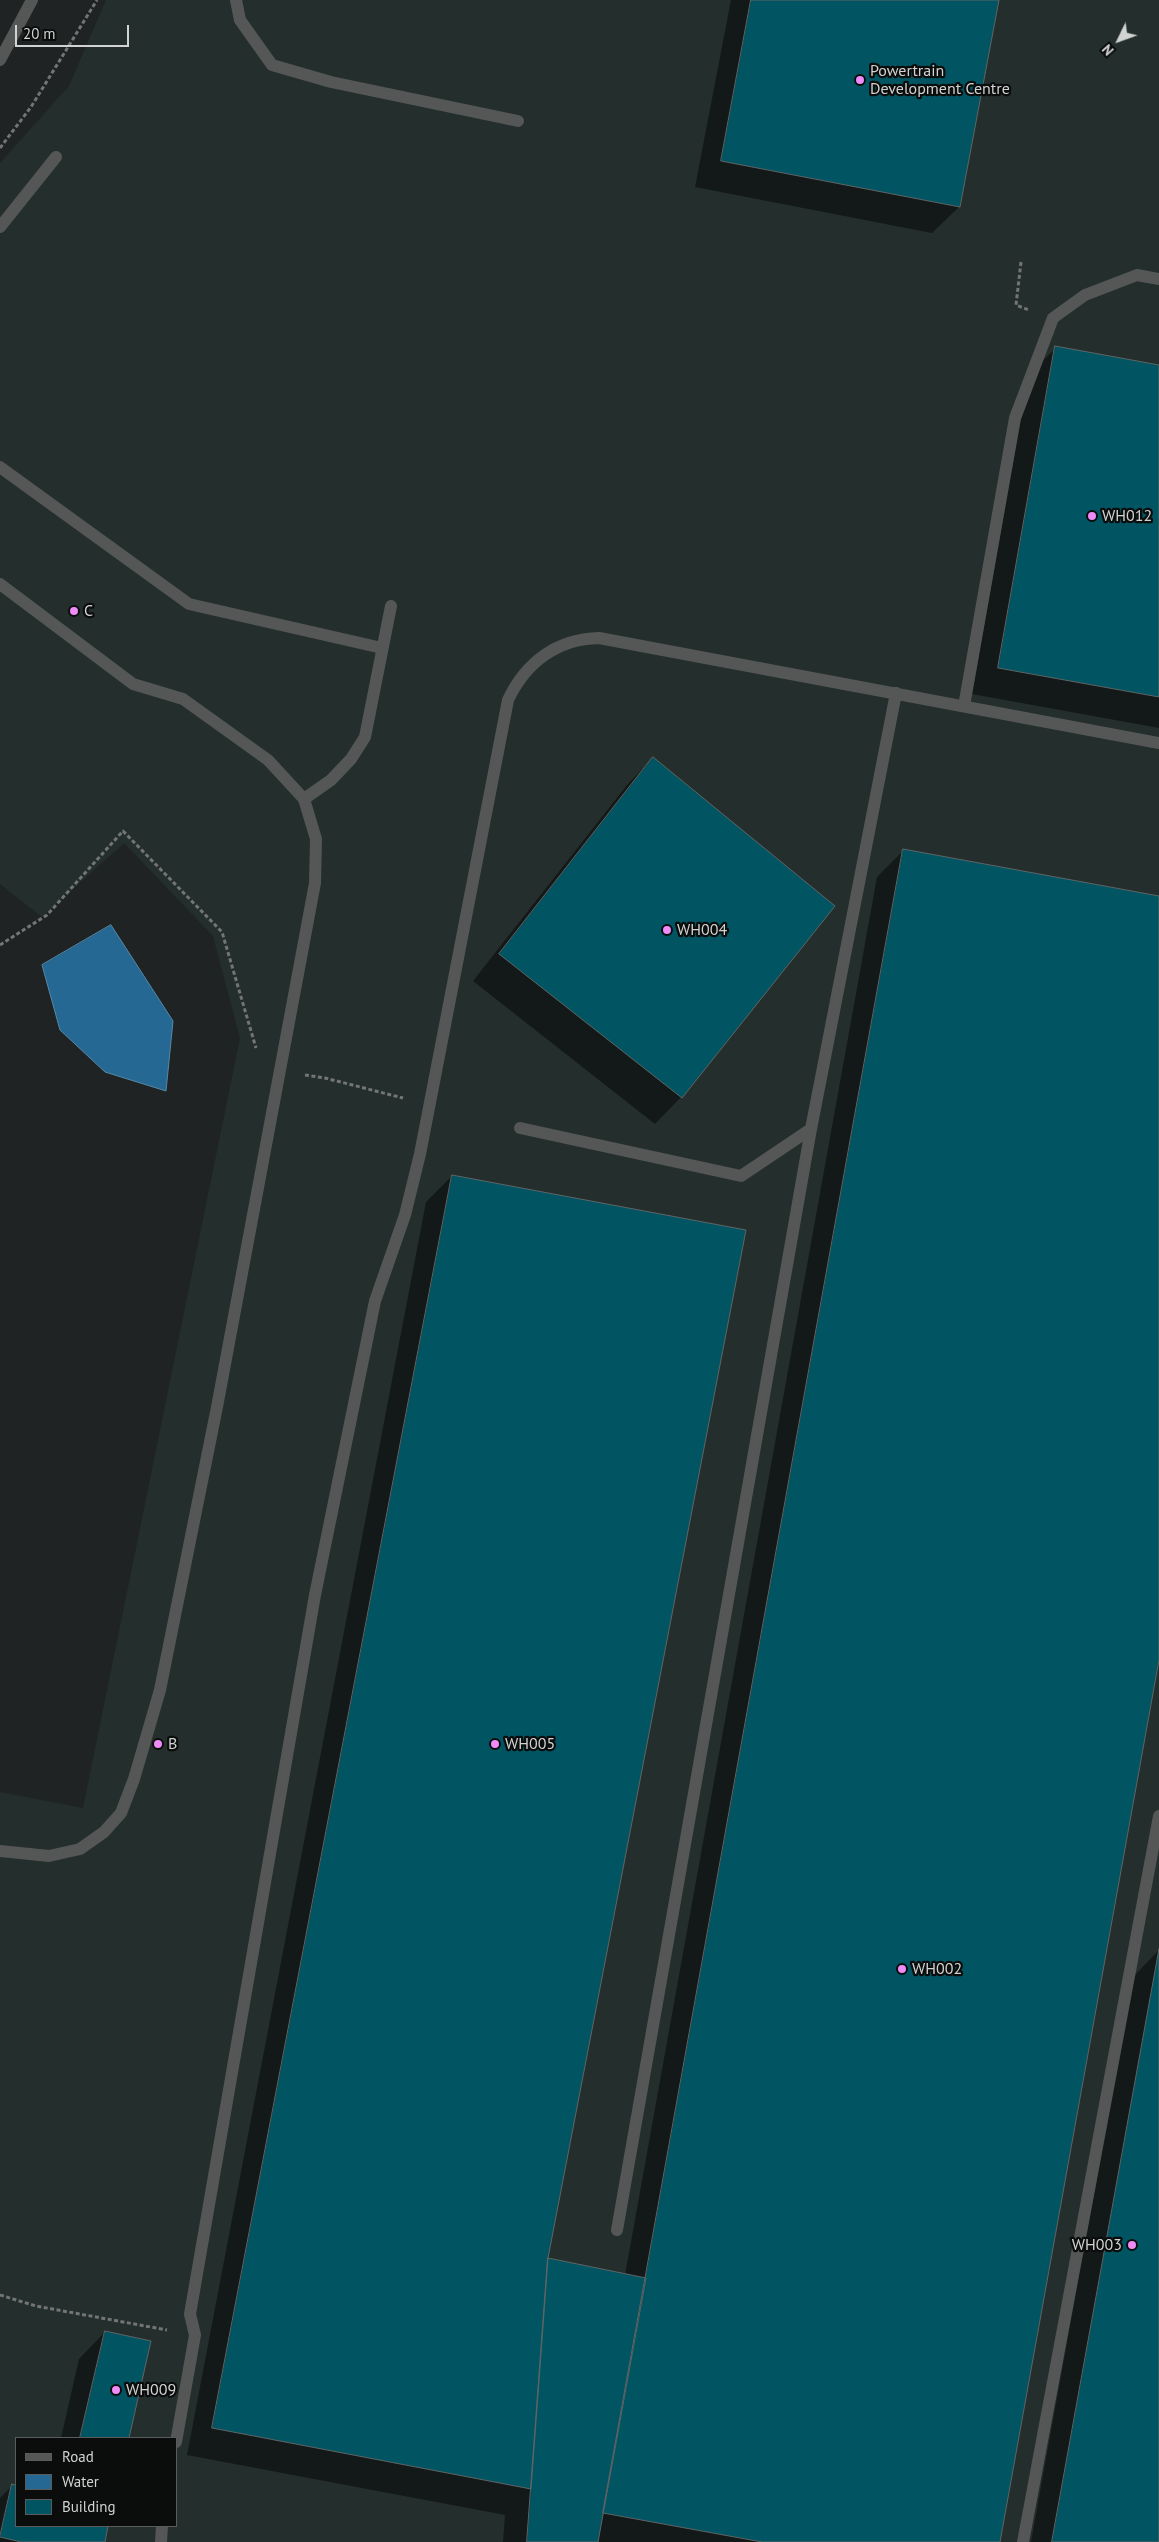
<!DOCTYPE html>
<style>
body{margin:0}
#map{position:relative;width:1159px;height:2542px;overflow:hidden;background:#202323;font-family:"PT Sans",sans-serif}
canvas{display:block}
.legend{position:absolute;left:15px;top:2437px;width:162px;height:90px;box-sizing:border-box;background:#0b0c0c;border:1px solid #5a5c5b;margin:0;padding:6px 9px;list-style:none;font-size:15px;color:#d0d3d2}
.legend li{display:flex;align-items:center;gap:10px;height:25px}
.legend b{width:25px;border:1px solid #5a5c5b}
.north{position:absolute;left:1094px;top:15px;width:50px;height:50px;-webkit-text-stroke:4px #0b0c0c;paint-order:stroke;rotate:228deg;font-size:14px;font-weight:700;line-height:20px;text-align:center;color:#d0d3d2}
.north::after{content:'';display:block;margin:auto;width:18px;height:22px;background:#d0d3d2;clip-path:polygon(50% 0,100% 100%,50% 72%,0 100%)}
.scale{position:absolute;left:15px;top:25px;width:114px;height:22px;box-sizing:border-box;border:2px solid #d0d3d2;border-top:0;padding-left:6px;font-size:15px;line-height:18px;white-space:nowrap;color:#d0d3d2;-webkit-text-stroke:4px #0b0c0c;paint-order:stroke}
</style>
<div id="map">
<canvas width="1159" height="2542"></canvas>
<ul class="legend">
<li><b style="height:6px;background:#555756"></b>Road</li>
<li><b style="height:14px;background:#246893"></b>Water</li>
<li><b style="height:14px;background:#015562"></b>Building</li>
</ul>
<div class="north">N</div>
<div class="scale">20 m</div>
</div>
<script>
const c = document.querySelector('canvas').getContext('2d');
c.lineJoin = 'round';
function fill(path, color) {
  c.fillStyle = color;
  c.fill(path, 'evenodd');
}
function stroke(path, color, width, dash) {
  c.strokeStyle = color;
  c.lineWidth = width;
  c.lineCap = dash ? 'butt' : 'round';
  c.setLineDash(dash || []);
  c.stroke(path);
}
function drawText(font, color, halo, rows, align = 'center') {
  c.font = font + ' "PT Sans",sans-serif';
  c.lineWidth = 4.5;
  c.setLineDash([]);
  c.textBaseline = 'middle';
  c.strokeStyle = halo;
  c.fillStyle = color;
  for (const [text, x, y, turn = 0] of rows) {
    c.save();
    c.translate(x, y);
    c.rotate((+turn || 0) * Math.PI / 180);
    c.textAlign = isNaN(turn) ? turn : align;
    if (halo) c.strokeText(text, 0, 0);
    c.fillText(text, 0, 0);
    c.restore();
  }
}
const built = new Path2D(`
 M106,0H1159V2542H0V1792L83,1808L240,1038L213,936L124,843L42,917L0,884V163L69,86ZM16,2438H176V2526H16Z`);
const water = new Path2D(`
 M111,925L173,1021L166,1091L105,1072L60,1030L42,965Z`);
const shadow = new Path2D(`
 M731,0H998L959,207L932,233L695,187Z
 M1056,348L1159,366V728L972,694L1029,374Z
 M653,758L833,906L681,1097L655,1124L473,981L627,785Z
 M904,850L1159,897V1653L998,2542H503L505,2515L187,2455L426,1202L452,1176L547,2259L625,2275L877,877Z
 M1159,1950V2542H1031L1133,1977Z
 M105,2332L149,2342L127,2438H61L79,2359Z
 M13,2485L16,2486V2526H107L103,2542H0V2498Z`);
const building = new Path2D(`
 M751,0H999L960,207L721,161Z
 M1055,346L1159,365V697L998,668Z
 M653,757L835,906L682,1098L499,954Z
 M903,849L1159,896V1660L1000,2542H762L603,2513Z
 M452,1175L746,1230L548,2258L531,2489L212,2428Z
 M1159,1949V2542H1052Z
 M548,2258L646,2278L598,2542H527Z
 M105,2331L151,2341L129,2438H80Z
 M12,2484L16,2485V2526H108L105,2542H21L0,2537Z`);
const path = new Path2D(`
 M0,148L31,107L97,0
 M1021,262L1016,305L1029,310
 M0,945L47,915L123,831L222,932L256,1048
 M305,1075L325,1078L403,1098
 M0,2295L36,2306L167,2330`);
const service = new Path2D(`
 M236,0L240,20L272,65L331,82L518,121
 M0,227L56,157
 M0,467L189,604L382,648
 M0,584L133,684L183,699L268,760L304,799L316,839L315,883L217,1407L160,1690L134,1779L121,1813L104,1832L80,1849L49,1856L0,1851
 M964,706L1015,418L1053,318L1085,295L1137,275L1159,279
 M304,799L331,780L351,759L365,737L391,606
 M520,1128L741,1176L811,1129L896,693
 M617,2230L811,1129
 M176,2442L195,2335L190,2314L315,1595L375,1301L405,1215L420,1154L508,700C526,662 557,639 599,638L1159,743
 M161,2542L162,2526
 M1023,2542L1159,1816`);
const minor = new Path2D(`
 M0,60L32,0`);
const markers = [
 [860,80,5,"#ef8bf7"],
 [1092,516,5,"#ef8bf7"],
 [74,611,5,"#ef8bf7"],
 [667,930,5,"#ef8bf7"],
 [158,1744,5,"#ef8bf7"],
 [495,1744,5,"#ef8bf7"],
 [902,1969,5,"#ef8bf7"],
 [1132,2245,5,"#ef8bf7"],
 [116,2390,5,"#ef8bf7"]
];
const poiNames = [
 ["Powertrain",870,71],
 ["Development Centre",870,89],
 ["WH012",1102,516],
 ["C",84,611],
 ["WH004",677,930],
 ["B",168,1744],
 ["WH005",505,1744],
 ["WH002",912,1969],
 ["WH003",1122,2245,"right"],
 ["WH009",126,2390]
];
fill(built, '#242e2d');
fill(water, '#246893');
stroke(water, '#5888a6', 1);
fill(shadow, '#0007');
fill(building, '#015562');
stroke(building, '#606465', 1);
stroke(path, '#727574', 3, [4, 2.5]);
stroke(service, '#555756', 12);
stroke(minor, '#555756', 12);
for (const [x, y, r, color] of markers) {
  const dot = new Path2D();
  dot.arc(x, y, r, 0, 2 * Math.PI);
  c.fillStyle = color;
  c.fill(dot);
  stroke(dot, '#0b0c0c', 2);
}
drawText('16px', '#d0d3d2', '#0b0c0c', poiNames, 'left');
</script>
